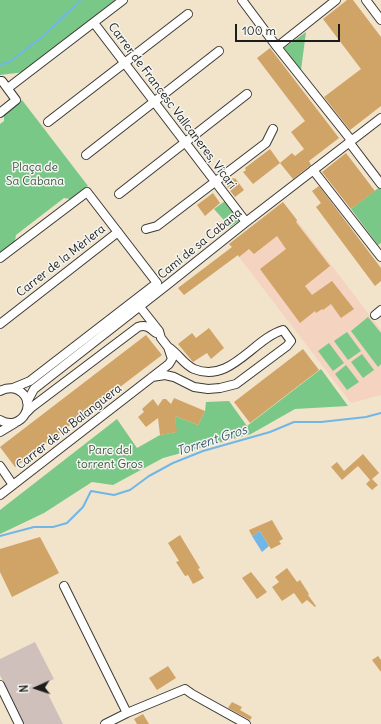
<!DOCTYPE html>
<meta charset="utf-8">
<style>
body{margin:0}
#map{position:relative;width:381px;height:724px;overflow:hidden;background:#f1e4cb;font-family:Delius,sans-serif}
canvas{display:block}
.north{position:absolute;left:16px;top:668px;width:40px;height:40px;-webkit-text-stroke:3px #f6f6f2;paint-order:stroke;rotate:267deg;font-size:11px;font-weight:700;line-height:16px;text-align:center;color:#1c1c1c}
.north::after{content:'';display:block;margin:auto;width:14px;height:18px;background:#1c1c1c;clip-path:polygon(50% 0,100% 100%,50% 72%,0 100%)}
.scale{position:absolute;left:235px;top:24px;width:105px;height:18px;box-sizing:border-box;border:2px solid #1c1c1c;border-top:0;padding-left:5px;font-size:12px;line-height:14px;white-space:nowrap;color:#1c1c1c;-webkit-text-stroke:3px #f6f6f2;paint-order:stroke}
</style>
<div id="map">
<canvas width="381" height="724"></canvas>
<div class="north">N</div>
<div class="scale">100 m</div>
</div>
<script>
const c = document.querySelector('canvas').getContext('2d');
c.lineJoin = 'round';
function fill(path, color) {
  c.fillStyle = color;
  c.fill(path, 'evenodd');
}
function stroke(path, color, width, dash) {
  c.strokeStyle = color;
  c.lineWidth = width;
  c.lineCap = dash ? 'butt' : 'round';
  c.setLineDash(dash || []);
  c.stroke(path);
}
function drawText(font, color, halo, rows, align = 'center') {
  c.font = font + ' Delius,sans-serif';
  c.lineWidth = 3;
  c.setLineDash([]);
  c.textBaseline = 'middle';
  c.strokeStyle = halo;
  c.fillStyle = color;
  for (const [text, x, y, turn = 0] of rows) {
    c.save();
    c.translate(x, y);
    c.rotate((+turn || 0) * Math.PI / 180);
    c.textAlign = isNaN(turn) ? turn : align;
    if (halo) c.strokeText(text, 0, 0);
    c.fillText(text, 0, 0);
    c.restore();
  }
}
const built = new Path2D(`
 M283,202L381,330V395L351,403L229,244Z`);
const industrial = new Path2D(`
 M35,642L54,679L43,684L63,724H24L0,675V659Z`);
const green = new Path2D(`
 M0,0H115L25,72L0,75Z
 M306,32L301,70L284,48Z
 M22,100L88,186L70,199L64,198L16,235L15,241L0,253V124L4,121V115L6,113Z
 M381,186V243L378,245L351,209Z
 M225,201L240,220L230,227L214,209Z
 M368,317L381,333V364L378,367L351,331Z
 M347,332L361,351L348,360L334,341Z
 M329,343L344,363L333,371L318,351Z
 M362,354L374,370L363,378L351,362Z
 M346,365L359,382L347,390L335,374Z
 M321,369L348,406L295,409L251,434L163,458L113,485L92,482L44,513L0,534V510L117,419L137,448L160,435L176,432L175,416L198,425L205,411L206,402L229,401L247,426Z`);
const water = new Path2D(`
 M260,531L269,546L262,552L252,536Z`);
const stream = new Path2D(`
 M0,64L8,63L42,37L81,0
 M0,536L34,527H53L67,523L83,507L91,491L114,495L130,490L149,476L173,463L203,451L270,432L294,422H321L366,417L381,413`);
const building = new Path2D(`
 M347,0H353L381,37V106L350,130L324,97L361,69L323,19Z
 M270,48L339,138L309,161L311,165L293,179L280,163L292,153L295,156L304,149L291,132L305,121L257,58Z
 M270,149L280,163L253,184L243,172L246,170L245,168Z
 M346,153L375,191L351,209L322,172Z
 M233,178L234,179L235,178L244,190L235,197L225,184Z
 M319,186L381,268V281L375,286L316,207L321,203L312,191Z
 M213,193L220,203L205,216L197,205Z
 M283,202L297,220L296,222L330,266L305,286L312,295L332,281L354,309L341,318L331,304L323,310L322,309L316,313L315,311L300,323L260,269L286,249L277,236L254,254L249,249L239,257L238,255L184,295L178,288L232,247L229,244Z
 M209,328L224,348L211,359L207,353L193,362L178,344L192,333L196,338Z
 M146,335L162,355L15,467L0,447Z
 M303,349L319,370L250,423L234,402Z
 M174,398L205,411L198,425L175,416L177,432L160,435L158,418L146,427L138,417L144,412L142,409L153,399L158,406L163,399H166L171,404Z
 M363,454L379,473L372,479L378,485L372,490L366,484L370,480L358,466L342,480L331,467L337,462L344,471Z
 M272,520L283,539L279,541L281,544L271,549L260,531L252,536L249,530Z
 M180,535L200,568L198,569L204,578L193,584L188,575L185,576L176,562L179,561L168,543Z
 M40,537L59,573L12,597L0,572V549Z
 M287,568L297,582L300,580L309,594L308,595L316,606L315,607L307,600L302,604L294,593L282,601L272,587L279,582L275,577Z
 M251,572L267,592L257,599L242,578Z
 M378,656L381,660V672L372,660Z
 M168,666L176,678L157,690L149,678Z
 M232,702L242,707L240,710L252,717L250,720L228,708Z
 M143,714L149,724H137L134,719Z`);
const minor = new Path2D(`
 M242,0L277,47L351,140
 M366,0L381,20
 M94,23L246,222
 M277,47L336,0
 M0,81H2L16,100L0,113
 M8,88L123,0
 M48,122L188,14
 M349,142L381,184
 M86,155L219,51
 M313,170L381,257
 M119,194L247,94
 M146,229L157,226L266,143L273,129
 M0,258L87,192L157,283L30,381L13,388
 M375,315L381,310
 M0,324L118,232
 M152,377L165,375L174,377L194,387L208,389L220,388L236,384L287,346L291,341L283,330C253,339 230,384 194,369C183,364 178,353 168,347
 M0,391C6,388 12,387 18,390C39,401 22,433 0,420
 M27,402L34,389L167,285L246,222L381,118
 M25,414L32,407L138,327C146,324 150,328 156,333
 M0,432L15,423
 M0,466L13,485
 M0,495L169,364L172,359L168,347L161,338L159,331L140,307
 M64,586L127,713
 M0,685L19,724
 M105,724L127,713L185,689L192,694L246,724`);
const streetNames = [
 ["Carrer de Francesc Vallcaneres, Vicari",172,106,53],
 ["Camí de sa Cabana",200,244,-39],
 ["Carrer de la Mèrlera",61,261,-38],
 ["Carrer de la Balanguera",69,427,-38]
];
const parkNames = [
 ["Plaça de",35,168],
 ["Sa Cabana",35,182],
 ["Parc del",110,451],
 ["torrent Gros",110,465]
];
const waterNames = [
 ["Torrent Gros",212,441,-18]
];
fill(built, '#f4d3c1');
fill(industrial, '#d0c0bc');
fill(green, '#79c888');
fill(water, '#70b7e7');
stroke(stream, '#70b7e7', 2);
fill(building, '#d0a366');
stroke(minor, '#3c3a36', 10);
stroke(minor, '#fff', 8);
drawText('12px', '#1c1c1c', '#f6f6f2', streetNames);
drawText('12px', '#3d5842', '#f6f6f2', parkNames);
drawText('italic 13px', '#3e5a6d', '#f6f6f2', waterNames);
</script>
